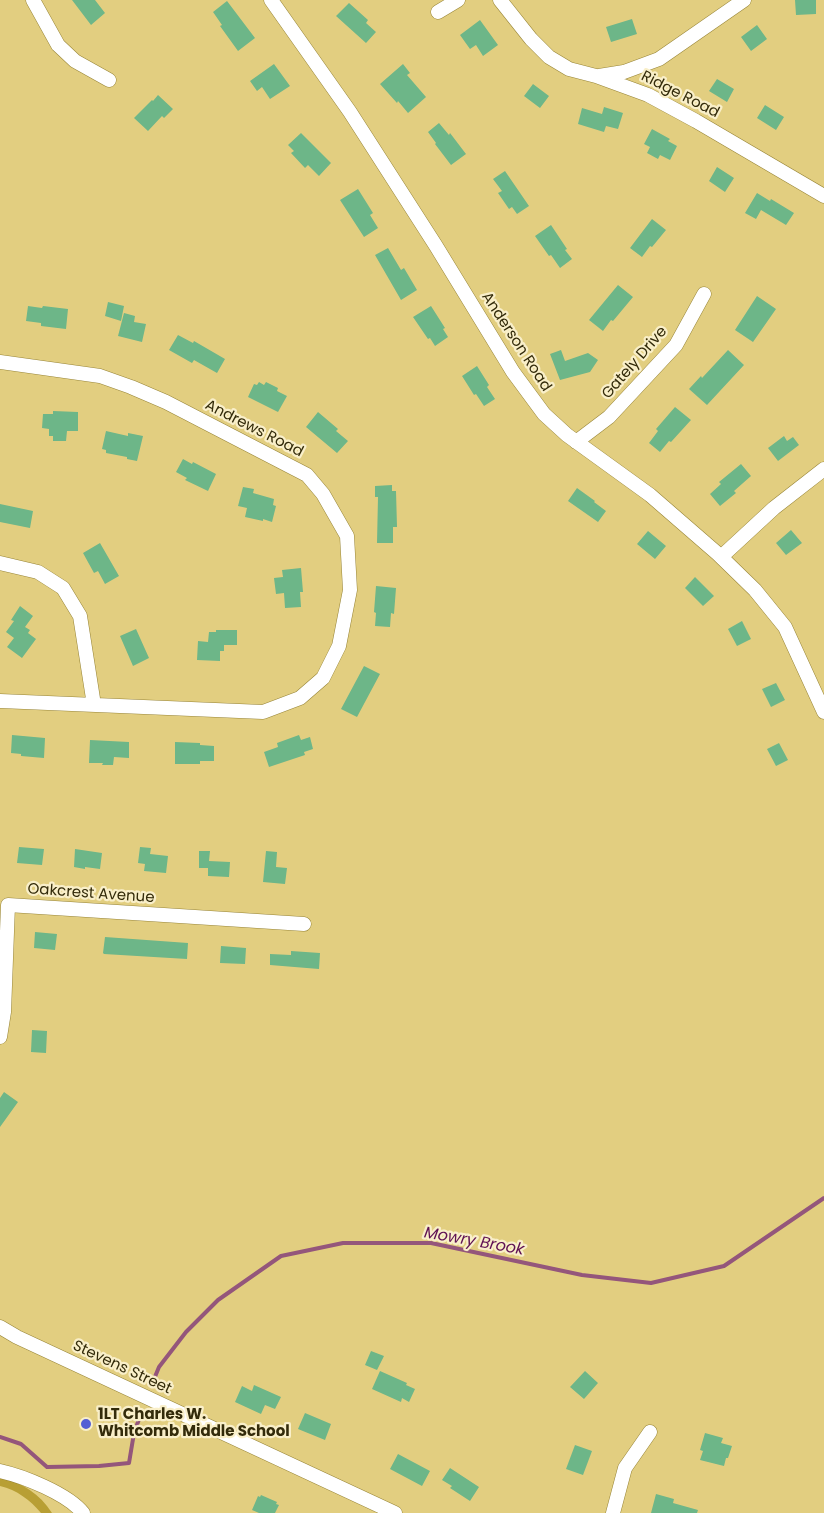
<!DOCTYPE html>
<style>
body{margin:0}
canvas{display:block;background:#e2ce80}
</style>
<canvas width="824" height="1513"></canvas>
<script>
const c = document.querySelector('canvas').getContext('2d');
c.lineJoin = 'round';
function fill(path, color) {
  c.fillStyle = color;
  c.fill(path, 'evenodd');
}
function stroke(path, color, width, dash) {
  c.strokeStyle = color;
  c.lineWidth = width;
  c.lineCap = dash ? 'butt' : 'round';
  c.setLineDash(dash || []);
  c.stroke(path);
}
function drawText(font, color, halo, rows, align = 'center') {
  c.font = font + ' Poppins,sans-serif';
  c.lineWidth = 4.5;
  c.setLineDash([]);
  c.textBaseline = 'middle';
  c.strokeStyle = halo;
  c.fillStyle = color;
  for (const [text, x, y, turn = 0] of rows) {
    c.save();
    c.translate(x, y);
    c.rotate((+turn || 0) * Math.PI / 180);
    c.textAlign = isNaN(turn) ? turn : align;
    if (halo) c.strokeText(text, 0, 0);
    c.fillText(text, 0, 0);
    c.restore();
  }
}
const green = new Path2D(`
 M0,1478C22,1482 40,1494 52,1513H41C30,1500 17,1490 0,1486Z`);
const stream = new Path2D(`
 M152,1384L159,1367L186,1332L218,1300L281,1256L343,1243H431L582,1275L651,1283L724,1266L824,1198
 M0,1437L21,1444L47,1467L99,1466L129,1463L134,1433L142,1411`);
const building = new Path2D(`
 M72,0H95L105,13L91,25Z
 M795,0H816V14L796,15Z
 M227,1L255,38L238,51L220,26L222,25L213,12Z
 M349,3L368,20L366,23L376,32L366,43L336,16Z
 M632,19L637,34L611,42L606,27Z
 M480,20L498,45L483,56L476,45L470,49L460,35Z
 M757,25L767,39L751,51L741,37Z
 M274,64L290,86L270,99L262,87L257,91L250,81Z
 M403,64L410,73L407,75L426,97L408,113L398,101L397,103L380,84Z
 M717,79L734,89L727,102L709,91Z
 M533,84L549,96L540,108L524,96Z
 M158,95L173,109L164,118L162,116L148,131L134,118L152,100L153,101Z
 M765,105L784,117L776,130L757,118Z
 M604,107L623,113L618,129L606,126L604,132L578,124L582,108L602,114Z
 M439,123L449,135L450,133L466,154L451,165L435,144L436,143L428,132Z
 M652,129L670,139L668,141L677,146L670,160L660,155L658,159L647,153L650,147L644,144Z
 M301,133L331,163L319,176L308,165L305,168L291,153L294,151L288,145Z
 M717,167L734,178L725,192L709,181Z
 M505,171L529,206L517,214L512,207L509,209L498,193L502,191L493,179Z
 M358,189L373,213L370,215L378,228L364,237L340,200Z
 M757,193L770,201L771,199L794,213L786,225L761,210L756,219L745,213Z
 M652,219L666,230L652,247L650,246L642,257L630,248Z
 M551,225L567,249L565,250L572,259L560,268L551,255L549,256L535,236Z
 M388,248L401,270L404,268L417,290L401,300L375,255Z
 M618,285L633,297L613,321L611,320L603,331L589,320Z
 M757,296L776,309L753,342L735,330Z
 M108,302L124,306L121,321L105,316Z
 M28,306L42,308L43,306L68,309L66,329L41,326V323L26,321Z
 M431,306L445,328L443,329L448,337L435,346L430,338L428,339L413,317Z
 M124,313L135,316L134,322L146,324L142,342L118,336Z
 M178,335L193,343L194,341L225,359L217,373L194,360L192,363L169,350Z
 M561,350L565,361L588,353L598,360L590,372L560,380L550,354Z
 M728,350L744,365L707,405L689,389L701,376L702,378Z
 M477,366L489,385L487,387L495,399L484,406L476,394L474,395L462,376Z
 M259,382L264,385L266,382L278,388L277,391L287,396L278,412L248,397L254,384L257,385Z
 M675,407L691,420L671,442L669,441L660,452L649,443L658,431L656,429Z
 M53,411L78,412V431H67L66,441H53V436H49V429L42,428L43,414H53Z
 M318,412L338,429L336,431L348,441L337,453L306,427Z
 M106,431L128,436V433L143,436L137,461L127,459V457L106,453V450L102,449Z
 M784,436L787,441L793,437L799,445L778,461L768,448Z
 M183,459L192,464L193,462L216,474L208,491L185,480L187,478L176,472Z
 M741,464L751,476L734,491L736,493L720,506L710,494L721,484L719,482Z
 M392,485V491H396L397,527H393V543H377L378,497H375V486Z
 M243,487L254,489L253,493L274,499L273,505L276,506L272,522L263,519V521L245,517L247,508L238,506Z
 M577,488L595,501L594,502L606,511L598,522L568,501Z
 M0,504L33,511L30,528L0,522Z
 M791,530L802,543L786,555L776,543Z
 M648,531L666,546L655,559L637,544Z
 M100,543L119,576L105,584L98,571L94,573L83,553Z
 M301,568L303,592H300L301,607L285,608L284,593L276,594L274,578L283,577L282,570Z
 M695,577L714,596L703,606L685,588Z
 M376,586L396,588L394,614L391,613L390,627L375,626L376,613L374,612Z
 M20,606L33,616L25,627L30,630L28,633L36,639L22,658L7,647L14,638L6,632L14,621L11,620Z
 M742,621L751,639L737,646L728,629Z
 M136,629L149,658L133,666L120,636Z
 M216,630H237V645H224V651H220V661L197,660L198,641L208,642L209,632H216Z
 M364,666L380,674L357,717L341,709Z
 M776,683L785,700L771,707L762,689Z
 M12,735L45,738L44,758L21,756V754L11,753Z
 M299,735L301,740L310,737L313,749L304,752L305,755L269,767L264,752L278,747L277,743Z
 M90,740L129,742V758L114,757L113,765H102L103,763H89Z
 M175,742L200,743V745L214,746V761H200V764H175Z
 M779,743L788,760L776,766L767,749Z
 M19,847L44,849L42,865L17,863Z
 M140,847L151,848L150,854L168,856L166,873L144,871L145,864L138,863Z
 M75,849L102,853L100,869L85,867V869L74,867Z
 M199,851H210L209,861L230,862L229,877L208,876V868H199Z
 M266,851L277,852L276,867L287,868L285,884L263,882Z
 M35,932L57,934L55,950L34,948Z
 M105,937L188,943L187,959L104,954L103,953Z
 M221,946L246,948L245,964L220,963Z
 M291,951L320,953L319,969L270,965V954L291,955Z
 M32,1030L47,1031L46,1053L31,1052Z
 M4,1092L18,1102L0,1127V1098Z
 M371,1351L384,1356L377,1370L365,1365Z
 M380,1371L407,1383L406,1385L415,1389L409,1402L402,1398L401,1402L372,1389Z
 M585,1371L598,1383L584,1399L570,1387Z
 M254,1385L281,1397L275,1409L265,1405L261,1414L235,1402L242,1386L252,1391Z
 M305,1413L331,1424L325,1440L298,1429Z
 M705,1433L723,1438L721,1443L732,1446L728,1458H726L724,1466L700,1460L703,1451L700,1450Z
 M575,1445L592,1451L583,1475L566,1469Z
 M398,1454L430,1471L422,1486L390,1469Z
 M450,1468L479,1487L470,1501L450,1488L452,1486L442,1480Z
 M656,1494L674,1499L673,1503L698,1510L697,1513H651Z
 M261,1495L277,1502L276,1504L279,1505L275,1513H259L252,1510L258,1496L260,1497Z`);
const minor = new Path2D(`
 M33,0L58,45L75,61L109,80
 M271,0L350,112L436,246L513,372L544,414L567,435L650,495L718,554L755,590L785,627L824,712
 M500,0L531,39L549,57L569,69L596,76L648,95L696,121L824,196
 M438,12L458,0
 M599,76L624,72L659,59L744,0
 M0,362L100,376L131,387L166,402L307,475L323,494L347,536L350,590L339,646L323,678L300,698L263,712L0,701
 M576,442L609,417L676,345L704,294
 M721,557L774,508L824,469
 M0,563L38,572L63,588L80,616L94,705
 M0,1037L4,1012L8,905L304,924
 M0,1327L17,1337L395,1513
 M0,1471C23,1476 68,1494 83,1513
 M613,1513L625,1468L650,1432`);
const markers = [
 [86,1424,6,"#545ed4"]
];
const streetNames = [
 ["Ridge Road",680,95,27],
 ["Anderson Road",516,342,57],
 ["Gately Drive",635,363,-49],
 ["Andrews Road",254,429,27],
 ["Oakcrest Avenue",91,894,4],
 ["Stevens Street",122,1368,25]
];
const poiNames = [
 ["1LT Charles W.",98,1415],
 ["Whitcomb Middle School",98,1432]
];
const waterNames = [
 ["Mowry Brook",474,1242,10]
];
fill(green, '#b89f34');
stroke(stream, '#94567b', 4);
fill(building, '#6db688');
stroke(minor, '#988537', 15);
stroke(minor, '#fff', 14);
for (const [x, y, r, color] of markers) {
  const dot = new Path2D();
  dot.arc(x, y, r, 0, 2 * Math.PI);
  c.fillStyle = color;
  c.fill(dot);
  stroke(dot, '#f9efc9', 2);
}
drawText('15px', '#332b0a', '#f9efc9', streetNames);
drawText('bold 15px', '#332b0a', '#f9efc9', poiNames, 'left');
drawText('italic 16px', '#5f1153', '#f9efc9', waterNames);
</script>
